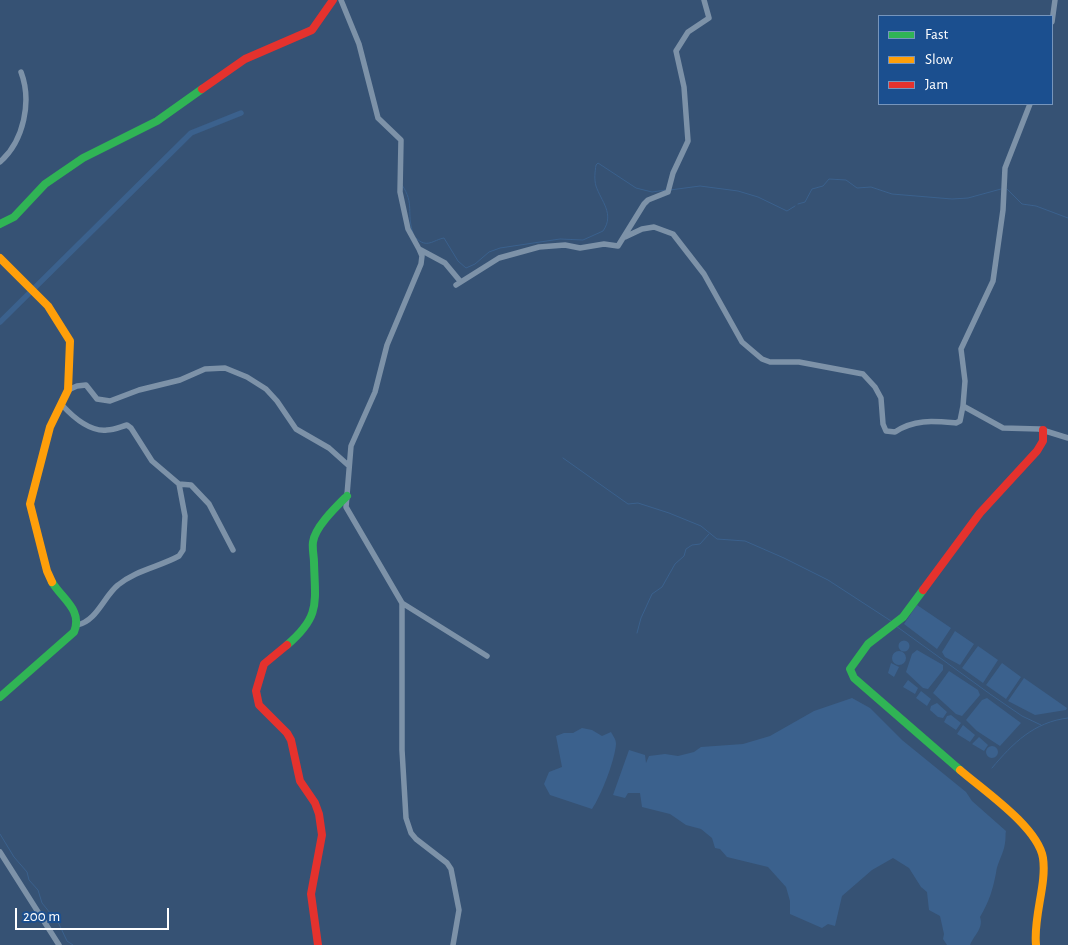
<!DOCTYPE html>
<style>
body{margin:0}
#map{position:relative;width:1068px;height:945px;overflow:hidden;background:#365274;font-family:"Alegreya Sans",sans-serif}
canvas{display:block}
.legend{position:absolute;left:878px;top:15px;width:175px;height:90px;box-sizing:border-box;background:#1b4f8f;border:1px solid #7695bc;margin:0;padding:6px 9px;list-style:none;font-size:15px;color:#fff}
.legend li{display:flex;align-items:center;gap:10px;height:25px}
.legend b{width:25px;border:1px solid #7695bc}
.scale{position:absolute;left:15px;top:908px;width:154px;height:22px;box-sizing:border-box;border:2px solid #fff;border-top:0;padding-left:6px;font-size:15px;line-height:18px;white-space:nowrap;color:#fff;-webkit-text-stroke:4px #1b4f8f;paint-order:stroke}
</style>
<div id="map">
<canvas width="1068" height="945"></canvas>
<ul class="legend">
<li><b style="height:6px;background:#30b455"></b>Fast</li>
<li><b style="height:6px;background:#ff9f0a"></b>Slow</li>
<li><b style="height:6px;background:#e5322d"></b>Jam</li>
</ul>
<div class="scale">200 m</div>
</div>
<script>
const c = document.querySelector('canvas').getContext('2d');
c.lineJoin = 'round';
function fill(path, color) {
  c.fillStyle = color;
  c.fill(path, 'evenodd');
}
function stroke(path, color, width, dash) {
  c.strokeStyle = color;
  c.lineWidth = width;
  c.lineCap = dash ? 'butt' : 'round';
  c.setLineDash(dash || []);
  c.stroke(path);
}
const water = new Path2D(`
 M917,605L951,628L937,649L904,624Z
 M955,631L974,644L960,665L945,657L942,652Z
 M898.5 646a5.5 5.5 0 1 1 11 0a5.5 5.5 0 1 1-11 0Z
 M978,646L998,660L983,683L962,668Z
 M917,650L943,665V670L928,689L923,688L906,672L912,654Z
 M892 658a7 7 0 1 1 14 0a7 7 0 1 1-14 0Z
 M891,663L899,667L894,677L888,673Z
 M1002,663L1021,677L1006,699L986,685Z
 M949,671L978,690L980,695L962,716L956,714L933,693Z
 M1024,678L1067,708L1066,710L1035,715L1008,701Z
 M908,680L918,688L915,694L903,687Z
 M921,691L931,699L927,706L916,698Z
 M852,698L870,708L902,740L966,792L972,801L1006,831C1005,835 1006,838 1005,843C1004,853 997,863 996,873C993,889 989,902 980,917C984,928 974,935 970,945H947L943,939L944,934L940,916L929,910L927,892L921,887L909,868L893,858L872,870L842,896L835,926L828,924L822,928L790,914V901L786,887L768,867L727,857L720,849L715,848L712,838L701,829L686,825L670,814L642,807L640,793H628L625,798L613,795L629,750L645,755L646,763L649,756L665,754L678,756L694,752L701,747L743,744L770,736L814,711Z
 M987,698L1021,723L1000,746L977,731L966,720L982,700Z
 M937,703L947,712L943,718L938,717L930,710L931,706Z
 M951,715L961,723L956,730L944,722L947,716Z
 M963,725L975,735L970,742L957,734Z
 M582,728L592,730L602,736L611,732C613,736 616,739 616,744C615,760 601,796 592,809L550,795L544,784L549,772L562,767L556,736L564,733H573Z
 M979,737L988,745L984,751L972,744Z
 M986 752a6 6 0 1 1 12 0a6 6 0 1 1-12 0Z`);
const stream = new Path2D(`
 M402,185C415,204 406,213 413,233
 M1007,189L1022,204L1036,206L1068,218
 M670,190L700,186L738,191L758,197L787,211L795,206
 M798,204L805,202L812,189L823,186L829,179L846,180L857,188L871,187L892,194L952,199L968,198L1001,189
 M416,238C427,249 433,240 444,238L458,261L466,268L475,264L489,252L500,248L560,239L583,240L603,231C615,214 601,201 596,186C594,179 595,172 596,165L598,163L636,188L652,192L666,190
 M563,458L628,504L638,503L669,513L701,526L717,539L745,541L784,558L828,580L891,621
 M896,626L990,694L1022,716L1041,725
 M637,633L641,618L652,594L662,587L675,564L684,556L686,549L692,545L700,544L709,534
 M992,768C1013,743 1034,722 1068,718
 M0,834L14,857L27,872L29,880L38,890L42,903L59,924L67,941L73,945`);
const canal = new Path2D(`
 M0,322L191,133L241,113`);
const street = new Path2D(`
 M341,0L359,44L378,118L401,140L400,192L408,229L419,249L445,263L460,281
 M1052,22L1055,0
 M1030,104L1005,168L1003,210L993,281L961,349L965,381L963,406L1003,428L1039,429L1068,438
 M0,162C24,141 32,101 21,72
 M625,237L642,229L654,227L673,234L704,274L742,342L762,359L770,362H799L863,374L875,387L881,398L883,424L886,431L895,432C914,419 933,421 956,423L960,421L963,406
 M419,249L422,256L421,264L387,345L375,392L351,446L346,507L402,603L487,656
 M456,285L499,258L539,247L565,245L580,248L604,244L618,246L644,204L648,200L668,192L673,173L688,141L684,87L676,51L688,32L709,18L704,0
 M68,390L77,386L86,385L97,399L110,401L139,390L180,380L205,369L225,368L247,377L266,389L277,401L296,429L329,448L348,465
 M62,405C73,417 90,432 107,430C114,430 120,427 127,425L131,428L152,461L179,484L185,516L183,550L179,556C159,567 136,570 118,585C104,596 97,621 77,625
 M179,484L191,485L209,504L233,550
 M402,603V750L406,818L411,833L416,839L447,863L451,869L459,910L453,945
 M0,852L59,945`);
const fast = new Path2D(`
 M0,224L14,217L45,184L83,158L157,121L202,89
 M923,590L903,617L868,644L850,669L854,678L960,770
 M287,645C321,616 315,603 314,562C314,556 312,549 313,542C315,527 336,507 347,496
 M0,697L74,632C83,610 62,599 52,582`);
const slow = new Path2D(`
 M0,258L48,306L70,341L68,390L50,427L30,504L47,571L52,582
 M960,770C983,790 1038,827 1043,858C1047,884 1033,917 1036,945`);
const jam = new Path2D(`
 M202,89L245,59L312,30L333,0
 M923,590L980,513L1037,451L1043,441V430
 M287,645L264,664L256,691L259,705L287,733L291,740L300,781L315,803L319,814L322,835L311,894L318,945`);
fill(water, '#3b618d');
stroke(stream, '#3b618d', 1);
stroke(canal, '#3b618d', 5.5);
stroke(street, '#7d92a8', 5.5);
stroke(fast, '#30b455', 8);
stroke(slow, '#ff9f0a', 8);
stroke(jam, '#e5322d', 8);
</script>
